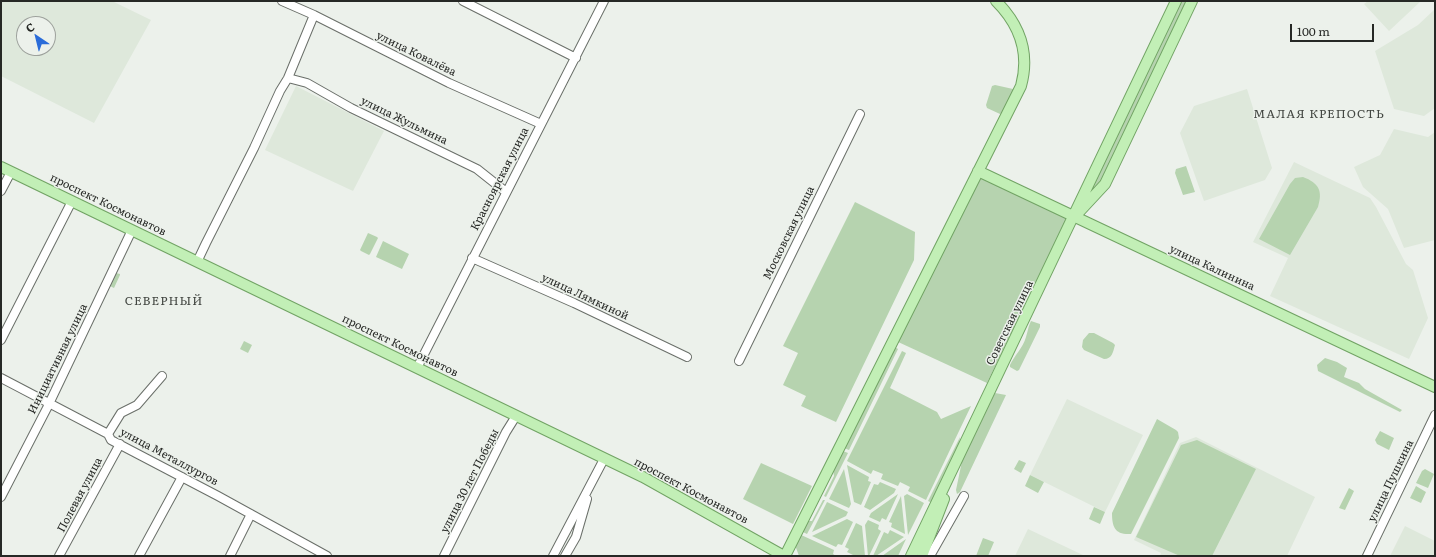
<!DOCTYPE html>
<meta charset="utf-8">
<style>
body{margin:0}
#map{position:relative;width:1436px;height:557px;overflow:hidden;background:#ecf1eb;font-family:Literata,serif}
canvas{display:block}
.frame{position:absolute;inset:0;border:2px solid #262825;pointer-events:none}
.north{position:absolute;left:16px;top:16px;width:40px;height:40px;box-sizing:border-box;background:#ecf1eb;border:1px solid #9da19c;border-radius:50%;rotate:325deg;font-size:11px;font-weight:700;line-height:16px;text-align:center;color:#262825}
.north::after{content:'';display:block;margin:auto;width:14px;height:18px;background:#2a6cd9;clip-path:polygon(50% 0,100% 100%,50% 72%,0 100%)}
.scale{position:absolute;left:1290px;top:24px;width:84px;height:18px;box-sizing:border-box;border:2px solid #262825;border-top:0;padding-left:5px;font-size:12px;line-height:14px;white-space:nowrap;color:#262825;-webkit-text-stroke:3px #ecf1eb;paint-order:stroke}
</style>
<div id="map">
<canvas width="1436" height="557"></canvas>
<div class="frame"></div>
<div class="north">С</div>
<div class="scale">100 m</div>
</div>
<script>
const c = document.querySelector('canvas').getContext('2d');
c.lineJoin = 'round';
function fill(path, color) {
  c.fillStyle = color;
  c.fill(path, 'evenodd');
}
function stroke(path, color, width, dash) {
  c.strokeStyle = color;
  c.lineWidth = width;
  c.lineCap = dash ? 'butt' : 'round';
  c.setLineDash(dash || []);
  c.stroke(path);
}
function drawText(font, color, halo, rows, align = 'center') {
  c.font = font + ' Literata,serif';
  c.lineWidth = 3;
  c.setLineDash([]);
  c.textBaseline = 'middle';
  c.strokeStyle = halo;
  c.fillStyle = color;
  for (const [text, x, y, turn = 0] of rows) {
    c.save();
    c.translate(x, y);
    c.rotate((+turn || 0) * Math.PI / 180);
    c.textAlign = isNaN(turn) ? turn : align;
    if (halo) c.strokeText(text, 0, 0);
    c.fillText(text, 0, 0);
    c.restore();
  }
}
const built = new Path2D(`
 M1,1H112L151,20L94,123L1,76ZM24,24H48V48H24Z
 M1368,1H1421L1389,31L1364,4Z
 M1435,9V108L1424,116L1394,109L1375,51L1418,25Z
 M296,86L384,131L353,191L265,150Z
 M1247,89L1272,168L1265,180L1204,201L1180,133L1194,106Z
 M1394,129L1428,137L1435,132V240L1404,248L1388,209L1363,187L1354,167L1380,155Z
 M1294,162L1370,198L1376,207L1406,264L1413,270L1428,318L1409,359L1270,296L1288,258L1253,242Z
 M1067,399L1143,435L1105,512L1030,475Z
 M1196,437L1315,497L1287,556H1160L1161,553L1134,540L1180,443Z
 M1405,526L1435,541V556H1390Z
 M1028,529L1085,556H1015Z`);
const green = new Path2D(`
 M1180,1H1188L1104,178L1084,203Z
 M995,85L1013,89L1014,92L1004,112L1000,114L987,108L986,105L992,86Z
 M1186,166L1195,192L1183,195L1175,173L1176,169Z
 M1303,177C1319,183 1323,191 1318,207L1290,255L1259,239L1290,184L1295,178Z
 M981,178L987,179L1060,213L1065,218V223L987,383L896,341L976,182Z
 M855,202L915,232L914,260L836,422L801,406L806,396L783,385L798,353L783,346Z
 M368,233L377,237L378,238L370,254L369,255L361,251L360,250Z
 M383,241L409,254L402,269L376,257Z
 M116,273L120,274V275L114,288L110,286V285Z
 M1031,321L1040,324V327L1019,370L1017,371L1010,367V365C1014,356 1023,348 1026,337C1028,331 1028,327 1031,321Z
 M1089,333H1094L1113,343L1115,345C1113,352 1112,359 1104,359L1084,350L1082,347L1083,340Z
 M244,341L252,345L248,353L240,349Z
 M895,347L898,349L849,450L844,448Z
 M902,351L906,353L890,388L937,412L941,419L971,406L926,500L908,491L910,487L900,482L898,486L881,479L883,474L873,470L871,474L847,461Z
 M1325,358L1337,362L1347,368L1344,377L1359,383L1365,389L1402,410L1400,412L1318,371L1317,365Z
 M995,393L1006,395L960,492L957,494L956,490L962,461Z
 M1157,419L1176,430L1178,432L1179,438L1131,534C1115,535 1112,527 1112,513Z
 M1380,431L1394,438L1389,450L1377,444L1375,440Z
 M960,437L959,446L932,503L928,501Z
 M1197,440L1256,469L1212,556H1180L1136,537L1181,445Z
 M843,451L848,453L826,497L824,496L834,476L833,470Z
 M1019,460L1026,463L1021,473L1014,469Z
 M761,463L812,486L793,524L743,499Z
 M847,465L869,477L868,481L871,482L861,505L854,502Z
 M844,469L851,504L849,508L829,499Z
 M1425,469L1434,474L1428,488L1416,483L1422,471Z
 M1030,475L1044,482L1038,493L1025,486Z
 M880,482L896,489L894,493L870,510L864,507L874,484L878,485Z
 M1416,486L1426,492L1421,503L1410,498Z
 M1349,488L1354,491L1345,510L1339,508Z
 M898,494L886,520L882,518L880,522L869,517L871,513Z
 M907,494L924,503L908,535L904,496Z
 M901,496L905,534L891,527L892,523L889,522Z
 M823,500H825L807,534L801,531L808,521H812Z
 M827,502L848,512L846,516L812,532Z
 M1094,507L1105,512L1100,524L1089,519Z
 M847,519L853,522L842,545L838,544L836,547L812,536Z
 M868,520L879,525L878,529L881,531L869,556H868L865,525Z
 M856,523L862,526L865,556H855L847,552L849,549L845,547Z
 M890,530L904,537L876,556H873L884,532L888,534Z
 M799,534L834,550L833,554L836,556H799L795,545Z
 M983,538L994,542L988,556H976Z
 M906,539L898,556H882Z`);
const minor = new Path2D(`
 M282,1L314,15L449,83L541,124
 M463,1L576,58
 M288,78L307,83L351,108L477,169L506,192
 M1,191L11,172
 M472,258L574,303L687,357
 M197,262L206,243L254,148L280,91L288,78L314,15
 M1,340L72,201
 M739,361L860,114
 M417,368L604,1
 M1,378L108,434L111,440L218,496L327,556
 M108,434L121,413L137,405L162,376
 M1,497L47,408L132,230
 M59,556L120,444
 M139,556L182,477
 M230,556L251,514
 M444,556L506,432L516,416
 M553,556L604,459
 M565,556L576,537L587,499
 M930,556L964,496
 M1367,556L1435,415`);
const major = new Path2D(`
 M1,167L643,477L784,556
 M978,171L1435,387
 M1079,212L1105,184L1192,1
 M785,556L1021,86C1030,53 1020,25 996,1
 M911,556L1176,1
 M922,556L944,499`);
const streetNames = [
 ["улица Ковалёва",416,54,26],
 ["улица Жульмина",404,121,26],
 ["Красноярская улица",500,179,-63],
 ["проспект Космонавтов",108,205,26],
 ["Московская улица",789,233,-64],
 ["улица Калинина",1212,268,25],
 ["улица Лямкиной",585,297,25],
 ["Советская улица",1010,323,-64],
 ["проспект Космонавтов",400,346,26],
 ["Инициативная улица",58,359,-64],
 ["улица Металлургов",169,457,28],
 ["улица 30 лет Победы",470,481,-63],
 ["улица Пушкина",1391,481,-64],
 ["проспект Космонавтов",691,491,28],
 ["Полевая улица",80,495,-62]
];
const neighbourhoodNames = [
 ["МАЛАЯ КРЕПОСТЬ",1319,114],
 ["СЕВЕРНЫЙ",164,301]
];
fill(built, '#dee8db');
fill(green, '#b6d3af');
stroke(minor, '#6a6f69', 10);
stroke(major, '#71a364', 12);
stroke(minor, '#fff', 8);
stroke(major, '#c2efb6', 10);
drawText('11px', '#262825', '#ecf1eb', streetNames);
c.letterSpacing = '1px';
drawText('12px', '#434742', '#ecf1eb', neighbourhoodNames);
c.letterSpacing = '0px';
</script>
